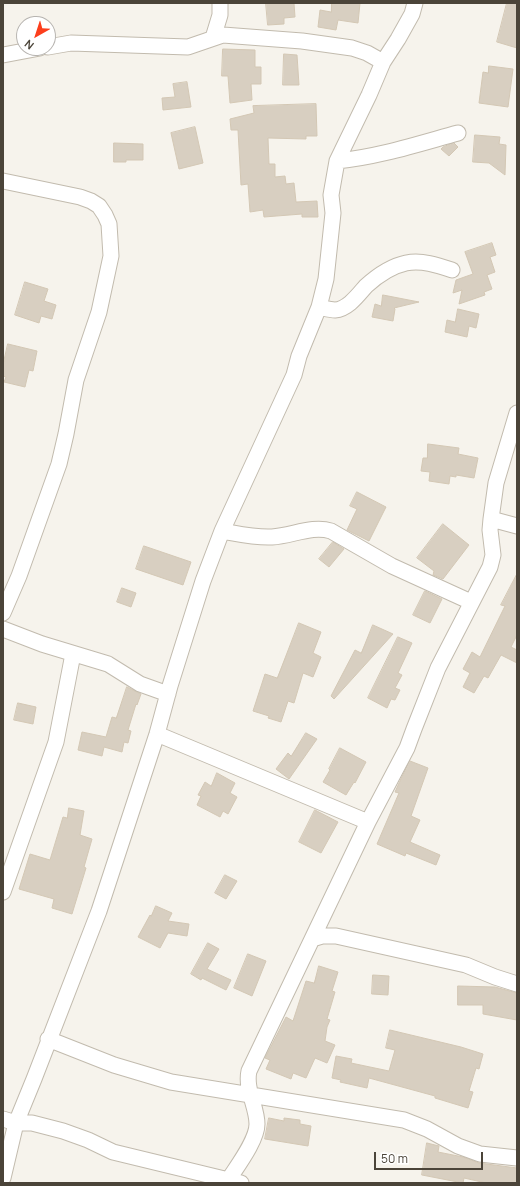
<!DOCTYPE html>
<style>
body{margin:0}
#map{position:relative;width:520px;height:1186px;overflow:hidden;background:#f6f3ec;font-family:Manrope,sans-serif}
canvas{display:block}
.frame{position:absolute;inset:0;border:4px solid #4b4439;pointer-events:none}
.north{position:absolute;left:16px;top:16px;width:40px;height:40px;box-sizing:border-box;background:#fff;border:1px solid #b7b4b0;border-radius:50%;rotate:219deg;font-size:11px;font-weight:700;line-height:16px;text-align:center;color:#4b4439}
.north::after{content:'';display:block;margin:auto;width:14px;height:18px;background:#fc3f1d;clip-path:polygon(50% 0,100% 100%,50% 72%,0 100%)}
.scale{position:absolute;left:374px;top:1152px;width:109px;height:18px;box-sizing:border-box;border:2px solid #4b4439;border-top:0;padding-left:5px;font-size:12px;line-height:14px;white-space:nowrap;color:#4b4439;-webkit-text-stroke:3px #fff;paint-order:stroke}
</style>
<div id="map">
<canvas width="520" height="1186"></canvas>
<div class="frame"></div>
<div class="north">N</div>
<div class="scale">50 m</div>
</div>
<script>
const c = document.querySelector('canvas').getContext('2d');
c.lineJoin = 'round';
function fill(path, color) {
  c.fillStyle = color;
  c.fill(path, 'evenodd');
}
function stroke(path, color, width, dash) {
  c.strokeStyle = color;
  c.lineWidth = width;
  c.lineCap = dash ? 'butt' : 'round';
  c.setLineDash(dash || []);
  c.stroke(path);
}
const building = new Path2D(`
 M266,3H294L295,17L284,18V24L268,25Z
 M332,3H360L358,23L338,20L336,30L318,27L320,10L331,12Z
 M507,3H517V48L497,42Z
 M223,49L255,50V67H261V84H251L252,100L230,103L228,76H222Z
 M284,54L297,55L299,85H283Z
 M489,66L513,69L508,107L479,103L483,72L488,73Z
 M187,82L191,107L163,110L162,98L175,97L173,84Z
 M316,104L317,136H306V139L268,138L269,164H275V177L285,176L286,184L294,183L296,202L317,201L318,217H302V214L264,217L263,210L250,212L248,184L241,185L238,130H231L230,119L254,113L253,106Z
 M195,127L203,163L179,169L171,133Z
 M475,135L500,137L499,144L506,145L505,175L489,163L473,162Z
 M114,143L143,144V160H126V162H114Z
 M454,143L458,147L449,156L441,149L443,147Z
 M492,243L496,255L490,257L495,272L487,275L492,289L484,292L485,295L459,304L462,290L453,293L456,280L473,274L465,252Z
 M25,282L48,289L44,301L56,305L52,319L41,316L39,323L15,315Z
 M383,295L419,302L394,308L395,309L393,321L372,317L375,304L381,306Z
 M458,309L479,314L476,328L469,326L467,337L445,332L447,320L455,322Z
 M8,344L37,351L33,371L29,370L25,387L4,382L6,377L3,376V365Z
 M428,444L459,448L458,454L478,458L474,478L456,475V477L450,476L449,484L429,481L430,472L421,471L423,458H427Z
 M357,492L386,507L369,541L347,530L357,509L350,506Z
 M443,524L469,545L443,579L433,575L434,571L417,558Z
 M333,542L344,549L329,567L319,559Z
 M144,546L191,562L183,585L136,569Z
 M517,574V635L511,647L517,650V663L501,655L488,678L484,676L474,693L463,687L470,673L463,669L472,652L480,657L505,606L501,605Z
 M122,588L136,593L131,607L117,602Z
 M425,591L442,599L430,623L413,615Z
 M299,623L321,632L313,653L321,657L313,677L303,673L294,703L288,701L281,722L268,718L269,716L253,711L265,674L277,678Z
 M373,625L393,634L334,699L331,696L355,650L361,653Z
 M398,637L412,643L398,673L402,675L395,688L400,690L395,700L391,699L387,708L368,698Z
 M127,687L141,694L137,705L136,704L128,730L131,731L128,743L124,742L122,752L104,747L102,756L78,750L82,732L106,737L112,717L116,718Z
 M18,703L36,707L33,724L14,720Z
 M306,733L317,739L289,779L276,769L288,753L291,756Z
 M340,748L366,762L355,783L354,782L346,795L323,782L330,770L329,769Z
 M410,761L428,768L411,816L420,820L410,842L440,855L436,865L406,853L405,856L377,844L399,793L395,792L399,783Z
 M217,773L235,783L230,793L237,797L228,814L223,811L220,817L197,805L201,796L198,795L205,782L211,786Z
 M69,808L84,811L80,835L92,839L84,867L86,868L72,914L52,908L54,899L19,889L30,854L50,860L63,817L67,818Z
 M315,810L338,822L321,853L299,842Z
 M225,875L237,881L226,899L215,893Z
 M156,906L172,913L168,921L189,924L187,936L168,933L160,948L138,937L150,915L151,916Z
 M208,943L219,949L207,969L231,980L226,990L202,978L201,980L191,974Z
 M248,954L266,961L252,996L234,988Z
 M319,966L338,972L332,991L335,992L327,1019L330,1020L327,1027L325,1041L335,1045L327,1063L315,1058L306,1078L293,1073L291,1079L266,1069L270,1060L265,1058L286,1017L293,1021L306,981L314,983Z
 M373,975L389,976L388,995L372,994Z
 M458,986L495,987L517,993V1020L483,1014V1005H458Z
 M390,1030L461,1047L483,1054L479,1069L476,1068L469,1091L473,1092L468,1108L435,1098V1096L369,1078L367,1088L340,1082L341,1080L332,1078L336,1056L352,1059L351,1063L389,1071L395,1050L386,1048Z
 M269,1118L284,1121V1118L300,1120V1124L311,1126L308,1146L265,1139Z
 M427,1143L439,1146L438,1152L463,1157L479,1163L517,1168V1183H486L464,1178L463,1183L422,1175Z`);
const minor = new Path2D(`
 M213,38L220,15V3
 M48,47L71,43L188,47L223,35L302,41L352,48L367,53L383,62
 M3,55L40,48
 M337,161C378,157 418,144 458,133
 M3,181L80,197L91,201L99,206L105,215L109,224L111,256L99,312L76,380L66,434L59,464L19,576L3,613
 M319,307C324,308 330,310 335,310C348,309 358,295 366,286C377,276 392,266 406,263C422,260 437,265 452,270
 M491,519L517,526
 M222,531C239,534 256,538 272,537C292,536 312,525 331,531L392,566L471,602
 M3,629L42,644L108,664L140,684L168,694
 M157,734L368,822
 M3,892L56,742L73,654
 M312,939L322,936H336L466,965L495,977L517,984
 M48,1039L114,1065L171,1082L404,1120L427,1129L458,1146L480,1154L517,1158
 M3,1119L16,1123H32L63,1131L88,1140L113,1152L241,1183
 M3,1178L16,1123L34,1079L99,911L157,734L170,686L203,581L222,531L294,375L299,356L319,307L326,279L333,213L331,195L337,161L369,95L383,62L398,39L412,14L415,3
 M229,1179C238,1165 257,1140 257,1124C257,1107 245,1089 249,1071L368,822L407,748L414,729L438,668L490,567L493,555L490,530L491,519L496,483L517,413`);
fill(building, '#d8cfc1');
stroke(building, '#d3c7b4', 1);
stroke(minor, '#c2bbae', 17);
stroke(minor, '#fff', 15);
</script>
